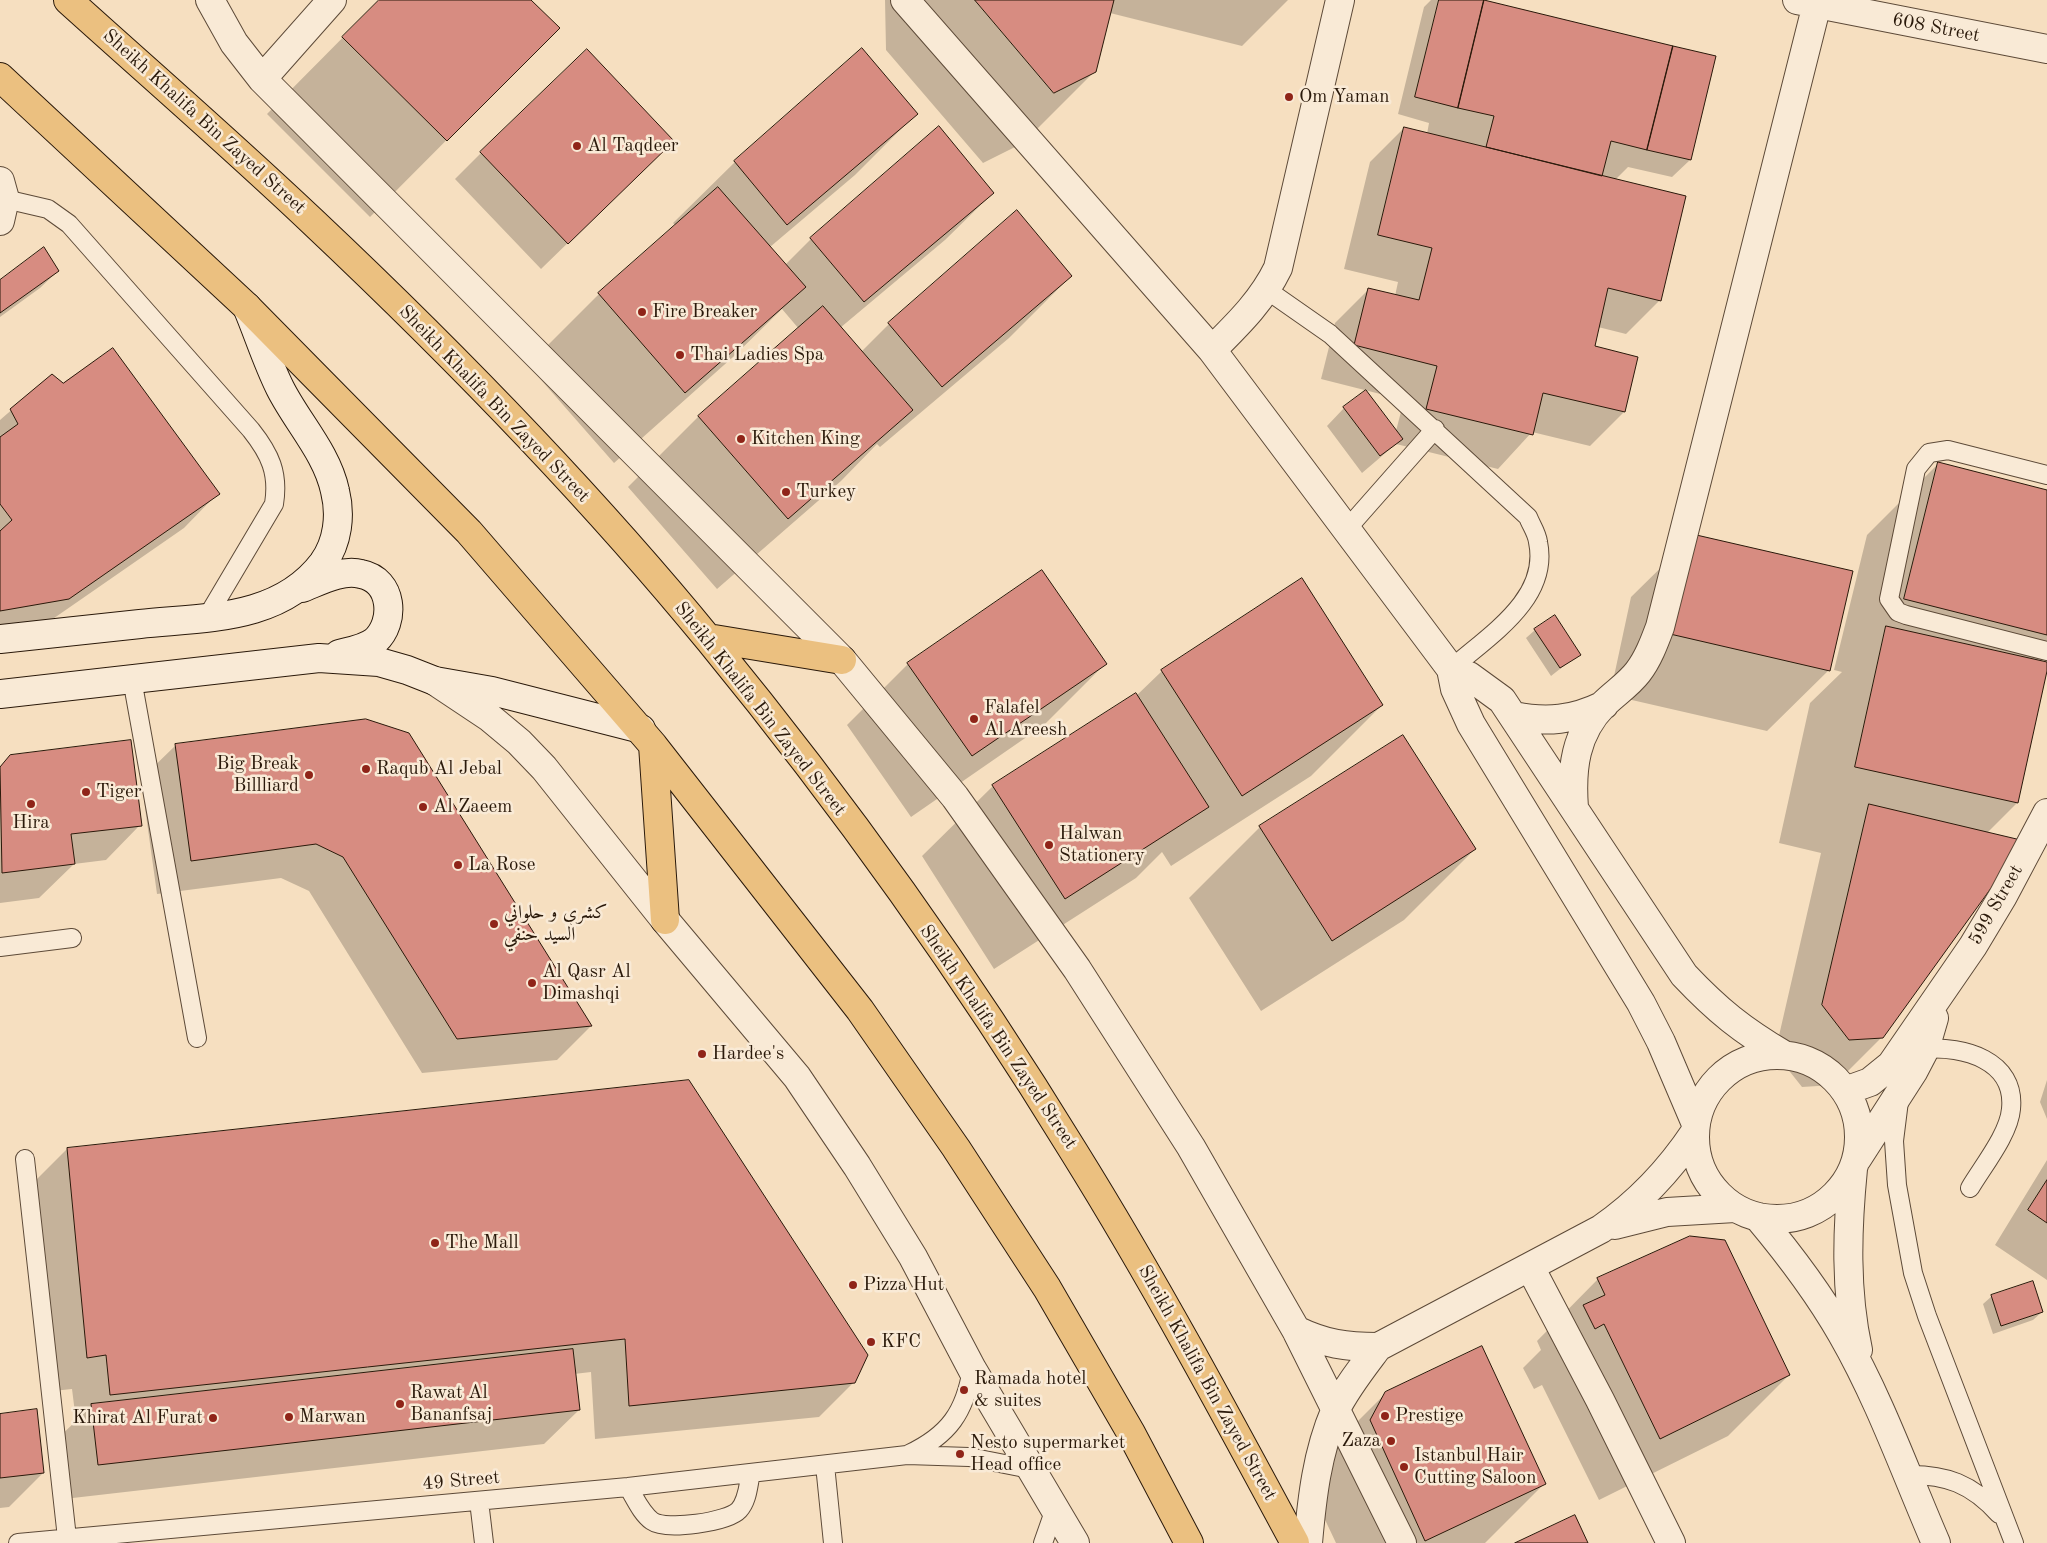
<!DOCTYPE html>
<meta charset="utf-8">
<style>
body{margin:0}
canvas{display:block;background:#f6dfc0}
</style>
<canvas width="2047" height="1543"></canvas>
<script>
const c = document.querySelector('canvas').getContext('2d');
c.lineJoin = 'round';
function fill(path, color) {
  c.fillStyle = color;
  c.fill(path, 'evenodd');
}
function stroke(path, color, width, dash) {
  c.strokeStyle = color;
  c.lineWidth = width;
  c.lineCap = dash ? 'butt' : 'round';
  c.setLineDash(dash || []);
  c.stroke(path);
}
function drawText(font, color, halo, rows, align = 'center') {
  c.font = font + ' "Old Standard TT",Amiri,serif';
  c.lineWidth = 5;
  c.setLineDash([]);
  c.textBaseline = 'middle';
  c.strokeStyle = halo;
  c.fillStyle = color;
  for (const [text, x, y, turn = 0] of rows) {
    c.save();
    c.translate(x, y);
    c.rotate((+turn || 0) * Math.PI / 180);
    c.textAlign = isNaN(turn) ? turn : align;
    if (halo) c.strokeText(text, 0, 0);
    c.fillText(text, 0, 0);
    c.restore();
  }
}
const shadow = new Path2D(`
 M380,0H530L558,28L370,217L267,114Z
 M885,0H1288L1242,46L1110,13L1095,71L1023,143L983,163L886,50Z
 M1431,0H1484L1690,160L1672,177L1628,167L1615,180L1660,300L1626,334L1598,327L1593,347L1624,412L1590,446L1532,432L1498,469L1396,444L1362,473L1327,426L1344,408L1396,431L1404,400L1321,379L1335,323L1369,289L1395,296L1398,282L1344,269L1370,162L1404,128L1427,134L1429,123L1398,114L1424,7Z
 M916,114L855,175L770,247L785,265L811,239L939,128L993,193L945,240L840,328L861,352L889,324L1016,212L1071,276L1009,338L880,447L877,444L841,481L717,589L628,487L699,416L799,329L782,309L733,357L614,463L528,365L599,294L676,226L673,223L735,162Z
 M481,153L646,167L541,269L455,179Z
 M58,271L40,288L0,317V281Z
 M52,375L218,493L184,528L34,632L0,639V420Z
 M1938,464L2047,491V656L2041,662L2047,665L2017,803L1987,833L1882,1037L1834,1085L1802,1087L1775,1053L1821,853L1779,843L1810,703L1842,672L1834,670L1867,535Z
 M1693,536L1829,670L1767,731L1610,695L1631,597Z
 M1535,630L1579,654L1551,676L1526,638Z
 M908,664H1105L1044,725L911,817L847,725Z
 M1162,671L1382,705L1311,776L1171,866L1162,852L1136,878L994,969L922,856L993,786L1136,696Z
 M366,720L591,1026L557,1060L422,1073L309,891L281,878L157,894L141,779L176,745Z
 M11,756L140,825L106,860L74,864L39,898L0,903V767Z
 M1260,827L1475,849L1404,920L1261,1011L1189,898Z
 M2047,1080V1119L2040,1102Z
 M67,1149L854,1382L819,1417L595,1439L591,1372L574,1374L579,1410L544,1444L64,1499L57,1439L76,1421L72,1389L53,1391L33,1183Z
 M2047,1160V1280L1995,1245Z
 M1598,1279L1789,1375L1728,1436L1599,1500L1542,1385L1534,1389L1523,1368L1541,1350L1537,1341Z
 M1992,1296L2042,1312L2033,1320L1993,1334L1983,1304Z
 M1386,1393L1544,1484L1485,1543H1336L1311,1490L1324,1455Z
 M0,1415L43,1473L9,1507L0,1508Z`);
const building = new Path2D(`
 M379,0H531L560,28L447,141L342,37Z
 M975,0H1114L1096,72L1054,93Z
 M1439,0H1484L1458,108L1415,97Z
 M1484,0L1673,46L1647,150L1611,141L1602,176L1486,147L1494,116L1458,108Z
 M1673,46L1716,56L1691,160L1647,150Z
 M862,48L918,114L787,225L734,161Z
 M587,49L674,141L568,244L480,152Z
 M939,126L994,193L864,302L810,238Z
 M1404,127L1686,196L1661,301L1608,288L1595,346L1638,357L1625,412L1543,393L1533,435L1426,409L1437,366L1354,345L1368,288L1419,300L1432,248L1378,235Z
 M718,187L806,287L685,393L598,293Z
 M1017,210L1072,276L942,387L888,323Z
 M44,247L59,271L0,313V280Z
 M823,306L913,410L788,519L698,416Z
 M113,348L220,494L69,599L0,611V531L12,520L0,504V437L18,424L10,409L52,374L63,383Z
 M1366,390L1403,439L1380,456L1343,407Z
 M1938,462L2047,490V635L1904,599Z
 M1692,534L1853,571L1830,671L1670,634Z
 M1042,570L1107,664L972,756L907,663Z
 M1302,578L1383,705L1242,796L1161,670Z
 M1555,615L1581,655L1560,668L1534,629Z
 M1886,626L2047,662V671L2018,803L1855,767Z
 M1136,693L1209,807L1065,899L992,785Z
 M366,719L409,733L592,1026L457,1039L343,857L316,844L191,861L175,744Z
 M1403,735L1476,849L1332,941L1259,826Z
 M131,740L142,826L71,834L75,864L2,873L0,767L10,755Z
 M1869,804L2025,841L1883,1038L1849,1040L1822,1005Z
 M689,1080L868,1355L855,1383L629,1406L625,1339L110,1395L106,1355L87,1358L67,1148Z
 M2047,1180V1223L2028,1210Z
 M1690,1236L1725,1240L1790,1375L1660,1439L1604,1324L1595,1329L1583,1305L1605,1295L1597,1278Z
 M2033,1281L2043,1312L2001,1326L1991,1295Z
 M1482,1346L1546,1484L1425,1541L1370,1420L1385,1392Z
 M573,1349L580,1410L98,1465L91,1404Z
 M37,1409L44,1473L0,1478V1414Z
 M1575,1515L1588,1543H1515Z`);
const lane = new Path2D(`
 M5,199L48,209L69,224L251,430C270,454 279,473 274,504L207,617
 M1267,290L1330,334L1528,517C1531,525 1537,533 1538,542C1550,599 1488,636 1451,669
 M2047,475L1948,450L1929,453L1916,469L1889,599L1898,612L1906,615L2047,651
 M1346,530L1435,429
 M132,679L197,1038
 M0,947L72,938
 M1925,1049C1963,1046 2016,1060 2011,1109C2009,1134 1983,1166 1970,1188
 M1899,1101L1894,1141L1897,1185L1913,1273L1927,1316L2014,1543
 M25,1159L67,1538
 M909,1454C949,1435 965,1412 972,1369
 M825,1465L833,1543
 M1906,1475C1946,1474 1972,1484 1999,1514
 M628,1487C635,1498 641,1513 652,1521C666,1531 728,1522 739,1510C748,1500 748,1485 751,1473
 M479,1501L484,1543
 M18,1543L628,1487L907,1455L969,1457L1030,1469
 M1043,1543L1056,1506`);
const street = new Path2D(`
 M210,0L234,43L262,79L842,660L955,797L1077,969L1191,1147L1296,1330L1402,1543
 M905,0L1212,350L1451,669L1455,689L1471,724L1641,1003L1661,1042L1696,1124
 M1797,0L2047,49
 M262,79L332,0
 M0,181L5,199L0,221
 M1212,350C1238,324 1262,301 1278,268L1340,0
 M1451,669L1469,676L1502,700L1684,975C1718,1011 1742,1030 1784,1055
 M435,681L489,717L519,742L544,768L665,920L797,1077L857,1166L913,1257L972,1369L1075,1543
 M1514,716C1547,723 1573,720 1604,705
 M1574,808C1571,769 1575,733 1604,704C1615,693 1628,685 1638,672C1648,659 1654,643 1660,627L1818,0
 M1695 1137a82 82 0 1 1 164 0a82 82 0 1 1-164 0Z
 M1845,1091L1870,1082L1891,1065L1973,946L2003,896L2047,813
 M1857,1159L1913,1072L1925,1049L1934,1018
 M1853,1169C1847,1230 1845,1290 1858,1350
 M1758,1217C1789,1254 1818,1292 1842,1334C1880,1400 1906,1474 1936,1543
 M1615,1225L1667,1212L1735,1208
 M1530,1267L1600,1400L1671,1543
 M1296,1330C1325,1344 1346,1347 1378,1347
 M1308,1543C1312,1498 1317,1453 1335,1411C1346,1388 1363,1367 1378,1347L1601,1229C1640,1202 1669,1171 1695,1132`);
const secondary = new Path2D(`
 M302,588C320,581 342,569 361,574C393,580 396,622 375,641C365,649 351,651 339,654
 M0,639C47,634 93,629 140,624C205,617 279,621 323,563C338,542 341,515 335,491C327,453 297,422 280,388C267,362 258,333 247,307
 M0,694L319,658L379,662L407,670L435,681L492,691L641,729`);
const primary = new Path2D(`
 M68,0C150,74 233,146 312,221C452,353 588,492 710,641C842,802 965,974 1074,1152C1153,1279 1224,1411 1295,1543
 M0,77L247,307L469,532L653,745L860,1010L956,1148L1047,1288L1131,1433L1189,1543
 M708,638L842,660
 M653,745L665,920`);
const markers = [
 [1289,97,5,"#8f2418"],
 [577,146,5,"#8f2418"],
 [642,312,5,"#8f2418"],
 [680,355,5,"#8f2418"],
 [741,439,5,"#8f2418"],
 [786,492,5,"#8f2418"],
 [974,719,5,"#8f2418"],
 [366,769,5,"#8f2418"],
 [309,775,5,"#8f2418"],
 [86,792,5,"#8f2418"],
 [31,804,5,"#8f2418"],
 [423,807,5,"#8f2418"],
 [1049,845,5,"#8f2418"],
 [458,865,5,"#8f2418"],
 [494,924,5,"#8f2418"],
 [532,983,5,"#8f2418"],
 [702,1054,5,"#8f2418"],
 [435,1243,5,"#8f2418"],
 [853,1285,5,"#8f2418"],
 [871,1342,5,"#8f2418"],
 [964,1390,5,"#8f2418"],
 [400,1404,5,"#8f2418"],
 [1385,1416,5,"#8f2418"],
 [289,1417,5,"#8f2418"],
 [213,1418,5,"#8f2418"],
 [1391,1441,5,"#8f2418"],
 [960,1454,5,"#8f2418"],
 [1404,1467,5,"#8f2418"]
];
const streetNames = [
 ["608 Street",1936,28,11],
 ["Sheikh Khalifa Bin Zayed Street",204,122,42],
 ["Sheikh Khalifa Bin Zayed Street",494,404,46],
 ["Sheikh Khalifa Bin Zayed Street",760,709,52],
 ["599 Street",1996,905,-60],
 ["Sheikh Khalifa Bin Zayed Street",998,1037,56],
 ["Sheikh Khalifa Bin Zayed Street",1207,1383,61],
 ["49 Street",461,1481,-5]
];
const poiNames = [
 ["Om Yaman",1299,97],
 ["Al Taqdeer",587,146],
 ["Fire Breaker",652,312],
 ["Thai Ladies Spa",690,355],
 ["Kitchen King",751,439],
 ["Turkey",796,492],
 ["Falafel",984,708],
 ["Al Areesh",984,730],
 ["Big Break",299,764,"right"],
 ["Billliard",299,786,"right"],
 ["Raqub Al Jebal",376,769],
 ["Tiger",96,792],
 ["Al Zaeem",433,807],
 ["Hira",31,823,"center"],
 ["Halwan",1059,834],
 ["Stationery",1059,856],
 ["La Rose",468,865],
 ["كشري و حلواني",504,913],
 ["السيد حنفي",504,935],
 ["Al Qasr Al",542,972],
 ["Dimashqi",542,994],
 ["Hardee's",712,1054],
 ["The Mall",445,1243],
 ["Pizza Hut",863,1285],
 ["KFC",881,1342],
 ["Ramada hotel",974,1379],
 ["& suites",974,1401],
 ["Rawat Al",410,1393],
 ["Bananfsaj",410,1415],
 ["Prestige",1395,1416],
 ["Marwan",299,1417],
 ["Khirat Al Furat",203,1418,"right"],
 ["Zaza",1381,1441,"right"],
 ["Nesto supermarket",970,1443],
 ["Head office",970,1465],
 ["Istanbul Hair",1414,1456],
 ["Cutting Saloon",1414,1478]
];
fill(shadow, '#0003');
fill(building, '#d78c81');
stroke(building, '#2a190a', 1);
stroke(lane, '#5d4a38', 20);
stroke(street, '#5d4a38', 30);
stroke(secondary, '#2a190a', 30);
stroke(primary, '#2a190a', 30);
stroke(lane, '#f9ead6', 18);
stroke(street, '#f9ead6', 28);
stroke(secondary, '#f9ead6', 28);
stroke(primary, '#ebc080', 28);
for (const [x, y, r, color] of markers) {
  const dot = new Path2D();
  dot.arc(x, y, r, 0, 2 * Math.PI);
  c.fillStyle = color;
  c.fill(dot);
  stroke(dot, '#f9ead6', 2);
}
drawText('19px', '#2a190a', '#f9ead6', streetNames);
drawText('19px', '#2a190a', '#f9ead6', poiNames, 'left');
</script>
